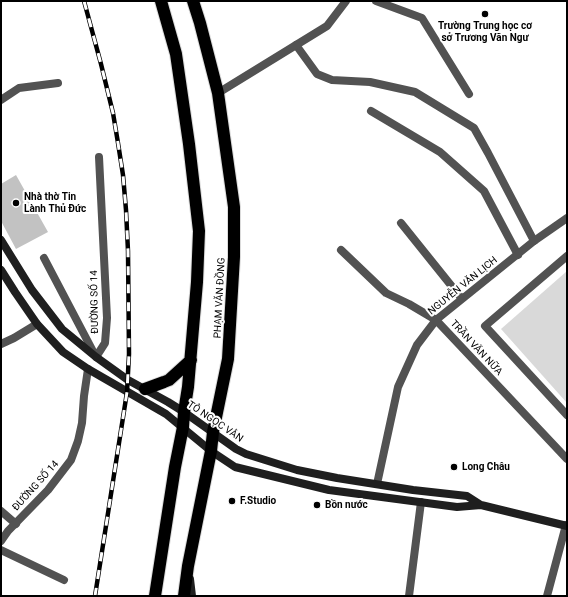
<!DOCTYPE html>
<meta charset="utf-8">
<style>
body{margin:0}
#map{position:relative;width:568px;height:597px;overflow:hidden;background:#fff;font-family:Roboto,sans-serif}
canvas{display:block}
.frame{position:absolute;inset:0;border:2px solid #000;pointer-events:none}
</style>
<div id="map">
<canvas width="568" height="597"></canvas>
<div class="frame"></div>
</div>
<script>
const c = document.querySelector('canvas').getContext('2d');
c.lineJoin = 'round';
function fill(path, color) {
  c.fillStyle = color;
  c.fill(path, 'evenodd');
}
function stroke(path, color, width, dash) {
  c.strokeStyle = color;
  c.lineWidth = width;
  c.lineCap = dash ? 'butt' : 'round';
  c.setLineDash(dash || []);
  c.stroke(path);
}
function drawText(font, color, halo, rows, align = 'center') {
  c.font = font + ' Roboto,sans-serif';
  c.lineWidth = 4;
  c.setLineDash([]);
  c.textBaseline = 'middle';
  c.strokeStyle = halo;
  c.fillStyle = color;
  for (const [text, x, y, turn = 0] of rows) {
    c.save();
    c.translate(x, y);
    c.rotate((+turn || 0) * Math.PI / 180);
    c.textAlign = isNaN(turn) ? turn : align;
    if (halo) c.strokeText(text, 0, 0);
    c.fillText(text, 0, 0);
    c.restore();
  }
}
const green = new Path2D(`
 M567,271V403L501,329Z`);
const building = new Path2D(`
 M16,175L48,232L16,249L1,221V184Z`);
const lane = new Path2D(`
 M296,45L317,74L332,80L370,82L415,92L474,128L488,153L534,241
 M1,100L19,88L58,83
 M371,111L440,152L484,191L518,255
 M567,256L485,326L567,415
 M1,511L16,524
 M547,596L566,525`);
const street = new Path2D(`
 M376,1L422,18L469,94
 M218,93L327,26L346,1
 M401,223L462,299
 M341,250L386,293L409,304L436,320L567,459
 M44,258L96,357L105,343L107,318L99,157
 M1,344L14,338L37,324
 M377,484L398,387L417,345L436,320L534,241L567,218
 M1,541L8,531L48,490L71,460L78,441L82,423L84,396L88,369
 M1,550L64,580
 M409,596L421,502`);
const secondary = new Path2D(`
 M1,240L32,290L62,329L96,357L128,380L168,402L184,412L236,449L246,454L297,470L337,478L413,490L467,496L481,505
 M1,270L15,292L37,324L63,352L88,369L166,414L211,451L235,467L329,490L457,507L481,505L567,526
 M190,579L192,596`);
const highway = new Path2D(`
 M145,389L164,382L169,380L191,360
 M155,596L175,467L183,427L184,412L188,387L197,282L199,231L189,144L176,54L161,1
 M184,596L188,566L211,451L213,432L228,359L234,257V207L218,93L200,23L193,1`);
const rail = new Path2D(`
 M84,1L101,64L113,113L118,143L123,175L126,210L128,251L129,354L127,392L95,596`);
const markers = [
 [485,14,4,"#000"],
 [16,203,4,"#000"],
 [454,467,4,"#000"],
 [232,501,4,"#000"],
 [317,505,4,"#000"]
];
const poiNames = [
 ["Trường Trung học cơ",485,26,"center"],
 ["sở Trương Văn Ngư",485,38,"center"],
 ["Nhà thờ Tin",24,197],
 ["Lành Thủ Đức",24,209],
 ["Long Châu",462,467],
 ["F.Studio",240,501],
 ["Bồn nước",325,505]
];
const streetNames = [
 ["NGUYỄN VĂN LỊCH",463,286,-39],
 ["PHẠM VĂN ĐỒNG",220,298,-87],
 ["ĐƯỜNG SỐ 14",95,302,-91],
 ["TRẦN VĂN NỮA",476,348,47],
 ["TÔ NGỌC VÂN",215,422,34],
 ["ĐƯỜNG SỐ 14",36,486,-48]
];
fill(green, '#d9d9d9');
fill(building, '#c2c2c2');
stroke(highway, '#dbdbdb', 14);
stroke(lane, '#525252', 8);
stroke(street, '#525252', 8);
stroke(secondary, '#1f1f1f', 8);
stroke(highway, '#000', 12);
stroke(rail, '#000', 4.5);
stroke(rail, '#fff', 3, [9]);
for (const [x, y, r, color] of markers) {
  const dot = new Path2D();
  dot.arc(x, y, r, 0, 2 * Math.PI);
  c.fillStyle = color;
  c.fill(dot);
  stroke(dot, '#fff', 1.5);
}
drawText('bold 10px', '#000', '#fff', poiNames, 'left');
drawText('10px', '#000', '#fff', streetNames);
</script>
